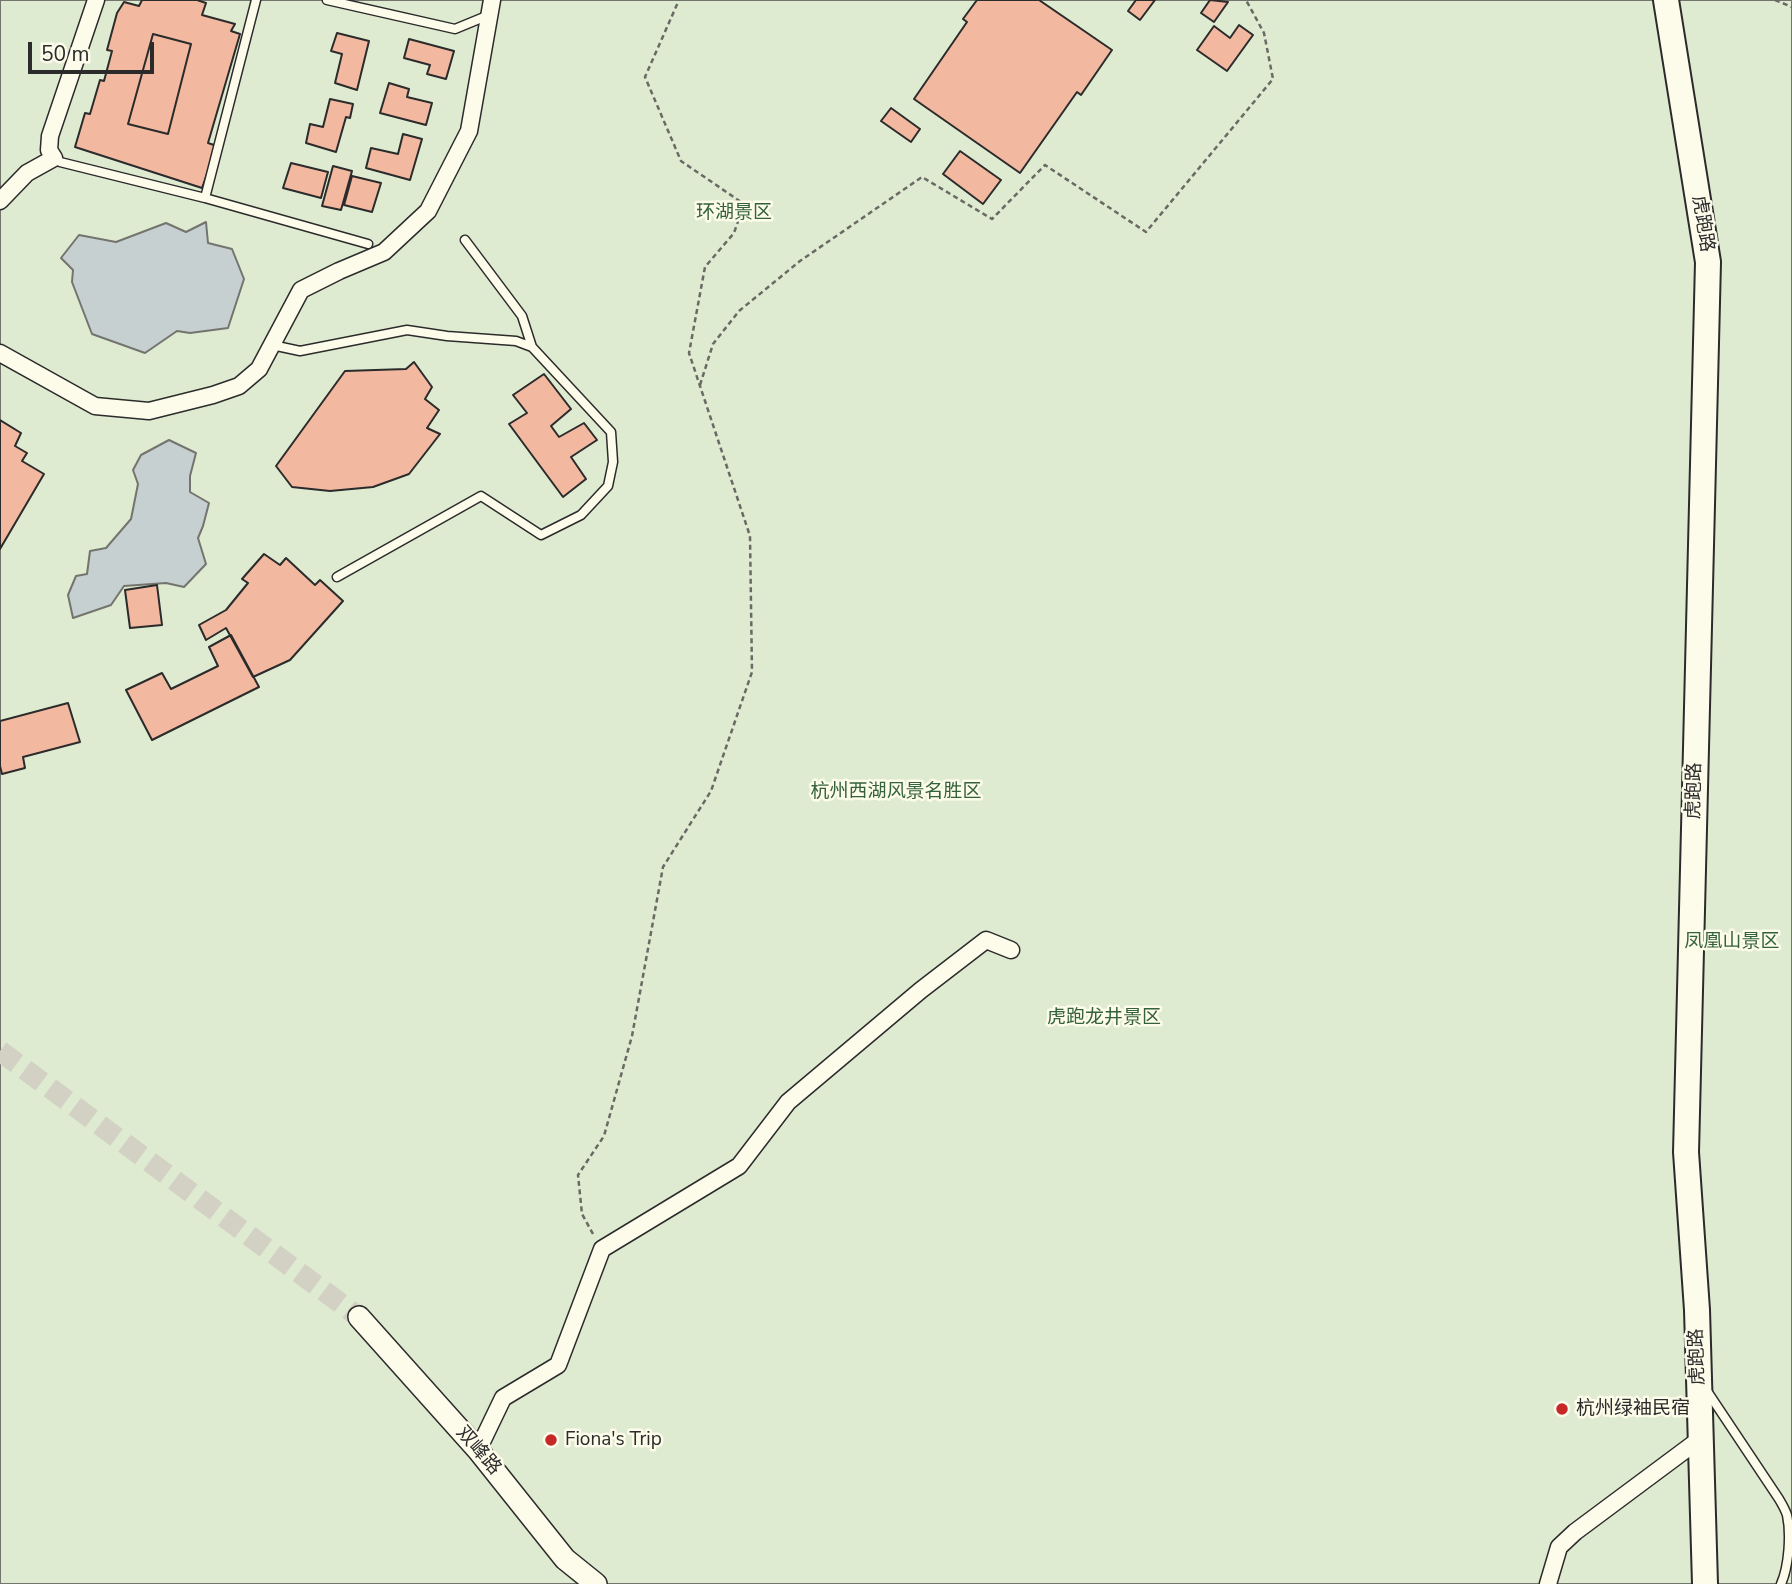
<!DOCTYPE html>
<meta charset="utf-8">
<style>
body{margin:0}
#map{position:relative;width:1792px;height:1584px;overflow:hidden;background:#fdfbea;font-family:"Nunito Sans",sans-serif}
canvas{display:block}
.scale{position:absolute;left:28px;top:42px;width:126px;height:32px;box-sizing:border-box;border:4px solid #2b2b2b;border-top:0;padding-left:9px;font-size:21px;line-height:24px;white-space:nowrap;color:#2b2b2b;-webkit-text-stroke:5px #fdfbea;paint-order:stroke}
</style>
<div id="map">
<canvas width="1792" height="1584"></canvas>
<div class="scale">50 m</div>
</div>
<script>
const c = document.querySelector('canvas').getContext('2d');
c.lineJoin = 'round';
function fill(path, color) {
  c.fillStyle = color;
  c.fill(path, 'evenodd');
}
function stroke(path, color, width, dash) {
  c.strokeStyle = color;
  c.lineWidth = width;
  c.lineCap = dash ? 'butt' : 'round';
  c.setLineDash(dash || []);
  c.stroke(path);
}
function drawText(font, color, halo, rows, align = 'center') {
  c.font = font + ' "Nunito Sans","Noto Sans SC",sans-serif';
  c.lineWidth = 5;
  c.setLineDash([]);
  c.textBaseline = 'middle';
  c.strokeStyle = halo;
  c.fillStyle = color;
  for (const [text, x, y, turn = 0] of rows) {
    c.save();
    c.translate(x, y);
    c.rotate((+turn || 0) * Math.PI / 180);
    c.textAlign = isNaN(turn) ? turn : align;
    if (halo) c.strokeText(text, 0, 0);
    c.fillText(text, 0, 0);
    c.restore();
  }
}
const green = new Path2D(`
 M0,0H1792V1584H0Z`);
const water = new Path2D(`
 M206,222L208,243L232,249L244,279L228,328L190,333L177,331L145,353L92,334L72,282L73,270L61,258L79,235L116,242L166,223L186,232Z
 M169,440L196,453L190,476V492L209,503L203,526L198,538L206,564L184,587L166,583L124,586L111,605L73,618L68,595L76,576L87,574L90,551L106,548L131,519L138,484L133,470L141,455Z`);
const building = new Path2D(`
 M142,0H197L206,3L202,15L235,24L231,31L240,34L208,143L217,146L202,188L75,147L85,113L90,114L100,80L104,81L112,51L107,50L117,13L124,2L139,6ZM153,34L191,44L168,134L128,124Z
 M977,0H1039L1112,50L1081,95L1077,92L1020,173L914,99L967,22L963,19Z
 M1136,0H1155L1140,20L1128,11Z
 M1210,0L1228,2L1214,22L1201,13Z
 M1239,25L1253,35L1227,71L1197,50L1214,26L1230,38Z
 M337,33L369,41L357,90L335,83L342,54L331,51Z
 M153,34L191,44L168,134L128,124Z
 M409,39L454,51L446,79L427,74L430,65L404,58Z
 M389,83L409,89L407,97L432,103L426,125L380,113Z
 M330,99L353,104L350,118L346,117L336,152L306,143L310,124L323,127Z
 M891,108L920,129L911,142L881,121Z
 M403,134L422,139L410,180L366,168L371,148L398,154Z
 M960,151L1001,180L983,204L943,174Z
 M291,163L328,172L321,198L283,188Z
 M333,166L352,171L341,210L322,206Z
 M352,176L381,183L372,212L344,205Z
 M414,362L432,387L425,399L439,410L427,428L440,434L409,474L373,487L330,491L292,487L276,466L345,371L406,369Z
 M544,374L571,409L551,426L559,437L584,423L597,440L571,457L586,479L563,497L509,424L527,413L513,395Z
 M0,420L21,433L15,446L27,453L22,461L44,474L0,549Z
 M264,554L280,565L286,558L315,585L320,580L343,601L290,660L253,677L226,628L206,640L199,625L226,610L248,583L242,579Z
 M157,585L162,625L130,628L125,590Z
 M231,635L259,687L152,740L126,690L162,673L171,689L218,666L209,647Z
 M68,703L80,742L23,757L25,768L2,774L0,766V721Z`);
const secondaryTunnel = new Path2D(`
 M0,1051L359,1317`);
const path = new Path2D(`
 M1775,0L1792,7
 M700,385L713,344L739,311L800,261L922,177L992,219L1045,165L1146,232L1273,79L1264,33L1246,0
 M593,1234L582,1214L578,1175L604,1136L632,1036L663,867L711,791L752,672L750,536L689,353L705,267L734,233L744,204L681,161L645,77L679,0`);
const service = new Path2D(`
 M327,0L455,29L489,15
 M54,158L60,162L205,198L368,244
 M205,198L256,0
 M465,240L522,316L532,347
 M272,345L300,351L407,330L447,336L516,341L532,347L611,432L613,462L608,486L581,515L541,535L481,496L337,577
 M1707,1391L1779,1499C1782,1504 1785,1509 1787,1515C1791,1534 1789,1566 1781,1584`);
const minor = new Path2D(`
 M0,201L27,173L54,158L49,150L50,136L96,0
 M0,353L95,406L149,411L213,395L239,386L259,369L301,290L339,271L384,252L428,211L469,131L492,0
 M478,1450L503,1398L558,1365L602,1249L739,1166L788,1102L921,990L986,940L1011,950
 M1548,1584L1559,1547L1575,1532L1700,1439`);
const secondary = new Path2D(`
 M359,1317L478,1450L565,1559L596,1584`);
const primary = new Path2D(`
 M1666,0L1708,262L1686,1152L1697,1310L1705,1584`);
const markers = [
 [1562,1409,7,"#c62828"],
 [551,1440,7,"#c62828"]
];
const parkNames = [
 ["环湖景区",734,213],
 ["杭州西湖风景名胜区",896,792],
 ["凤凰山景区",1732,942],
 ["虎跑龙井景区",1104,1018]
];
const streetNames = [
 ["虎跑路",1702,224,81],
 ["虎跑路",1695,791,-89],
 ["虎跑路",1698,1357,-92],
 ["双峰路",478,1451,49]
];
const poiNames = [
 ["杭州绿袖民宿",1576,1409],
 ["Fiona's Trip",565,1440]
];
fill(green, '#deebd1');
stroke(green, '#74746e', 2);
fill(water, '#c7d0d0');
stroke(water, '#74746e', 2);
fill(building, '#f2b8a0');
stroke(building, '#2b2b2b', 2);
stroke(secondaryTunnel, '#d3d1c4', 21, [21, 10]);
stroke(service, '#2b2b2b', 11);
stroke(minor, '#2b2b2b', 19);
stroke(secondary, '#2b2b2b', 24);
stroke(primary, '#2b2b2b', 28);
stroke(path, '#6a6964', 2.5, [5, 3.5]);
stroke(service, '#fdfbea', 8);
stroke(minor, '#fdfbea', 16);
stroke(secondary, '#fdfbea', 21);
stroke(primary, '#fdfbea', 24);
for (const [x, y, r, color] of markers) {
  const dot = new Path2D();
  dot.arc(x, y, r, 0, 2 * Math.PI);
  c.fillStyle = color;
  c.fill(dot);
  stroke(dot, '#fdfbea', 2.5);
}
drawText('19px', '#34623c', '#fdfbea', parkNames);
drawText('19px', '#2b2b2b', '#fdfbea', streetNames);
drawText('19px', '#2b2b2b', '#fdfbea', poiNames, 'left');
</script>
